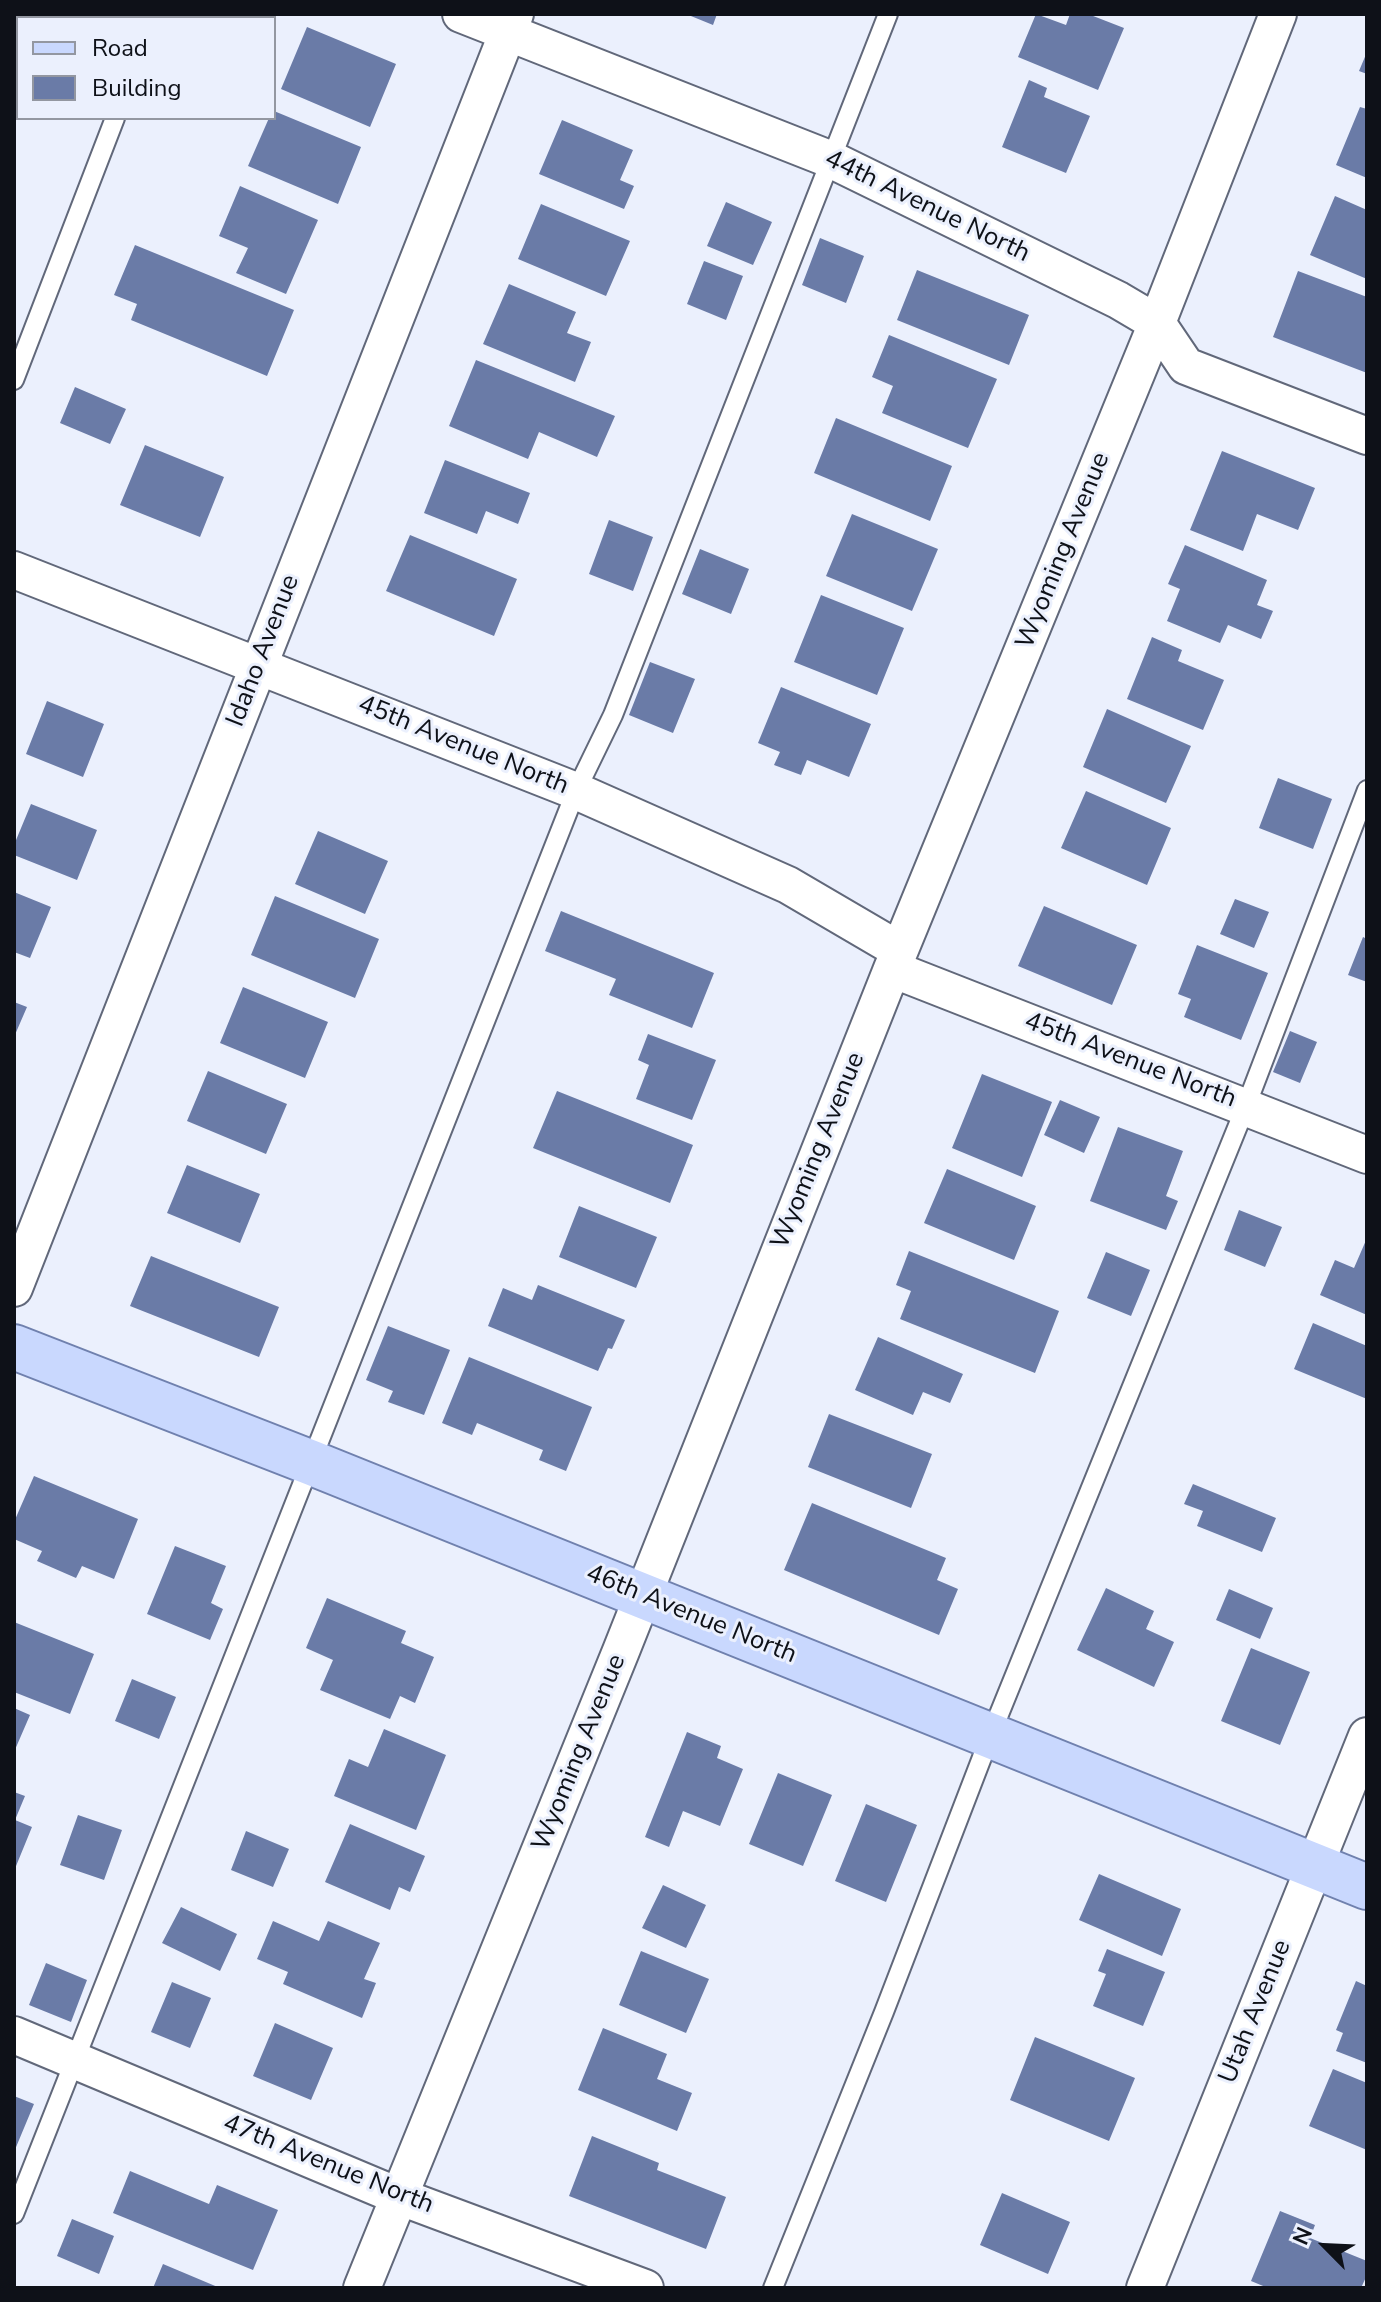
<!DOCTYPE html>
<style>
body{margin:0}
#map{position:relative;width:1381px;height:2302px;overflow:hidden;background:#ebf0fd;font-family:"Nunito Sans",sans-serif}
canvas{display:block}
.frame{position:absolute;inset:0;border:16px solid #0e1118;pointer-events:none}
.legend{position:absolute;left:16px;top:16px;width:260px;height:104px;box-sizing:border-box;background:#ebf0fd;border:2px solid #9397a1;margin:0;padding:10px 14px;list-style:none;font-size:24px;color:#0e1118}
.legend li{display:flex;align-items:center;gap:16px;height:40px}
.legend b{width:40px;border:2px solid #9397a1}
.north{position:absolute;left:1285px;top:2206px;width:80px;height:80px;-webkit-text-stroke:6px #ebf0fd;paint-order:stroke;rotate:294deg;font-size:22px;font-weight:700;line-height:32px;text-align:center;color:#0e1118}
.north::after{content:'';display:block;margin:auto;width:28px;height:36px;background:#0e1118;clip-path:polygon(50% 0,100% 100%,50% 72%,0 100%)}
</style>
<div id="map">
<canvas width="1381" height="2302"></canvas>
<div class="frame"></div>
<ul class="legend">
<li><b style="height:10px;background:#c9d8fe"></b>Road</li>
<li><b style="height:22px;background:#6a7ba7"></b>Building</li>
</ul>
<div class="north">N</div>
</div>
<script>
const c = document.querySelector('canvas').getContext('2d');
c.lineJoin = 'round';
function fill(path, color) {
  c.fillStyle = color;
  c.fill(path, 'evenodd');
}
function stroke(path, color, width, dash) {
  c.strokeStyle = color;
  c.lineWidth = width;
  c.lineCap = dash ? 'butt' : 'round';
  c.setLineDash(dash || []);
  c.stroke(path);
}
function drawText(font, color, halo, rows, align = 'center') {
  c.font = font + ' "Nunito Sans",sans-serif';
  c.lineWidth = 6;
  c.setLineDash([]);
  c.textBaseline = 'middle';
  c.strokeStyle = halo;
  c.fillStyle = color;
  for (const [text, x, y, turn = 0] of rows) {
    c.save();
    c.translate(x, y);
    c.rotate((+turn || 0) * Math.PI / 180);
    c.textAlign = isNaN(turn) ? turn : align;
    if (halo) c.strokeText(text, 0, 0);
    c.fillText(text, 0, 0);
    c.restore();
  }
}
const building = new Path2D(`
 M62,14H123L121,18H60Z
 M686,14H717L713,25Z
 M1036,14L1066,25L1070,14H1088L1124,28L1098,90L1018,57Z
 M307,27L396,64L370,127L281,89Z
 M1367,52V74L1359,71Z
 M1029,80L1047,88L1044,97L1090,116L1066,173L1002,147Z
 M1360,107L1367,109V178L1336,165Z
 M274,111L361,147L338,204L248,166L269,118H274Z
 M562,120L633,150L620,180L634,186L624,209L539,174Z
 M240,186L318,220L286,294L236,273L248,248L219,236Z
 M1335,196L1367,210V279L1310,255Z
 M726,202L772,222L753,265L707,246Z
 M541,204L630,241L606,296L518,259Z
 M820,238L864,256L846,303L802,285Z
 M135,245L294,310L267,376L131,320L137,304L114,295Z
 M704,261L743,276L726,320L687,304Z
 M917,270L1029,315L1009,365L897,320Z
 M1298,271L1367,297V373L1273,337Z
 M509,284L576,312L567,333L591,342L575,382L483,344Z
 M889,335L997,379L968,448L882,413L893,386L872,377Z
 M476,360L615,416L597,457L539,432L528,459L449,426Z
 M75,387L126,409L110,444L60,423Z
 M836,418L952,466L930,521L814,473Z
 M145,445L224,477L200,537L120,505Z
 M1222,451L1315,488L1298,530L1257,514L1243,551L1190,530Z
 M445,460L530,493L518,524L486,511L477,534L424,513Z
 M852,514L938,549L912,611L826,576Z
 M609,520L653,537L633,591L589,574Z
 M410,535L517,579L494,636L386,591Z
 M1185,545L1267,580L1257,605L1273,611L1261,639L1228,625L1220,643L1167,621L1180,589L1168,584Z
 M700,549L749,569L731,614L682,594Z
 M821,595L904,628L877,695L794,662Z
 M1152,637L1182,650L1178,661L1224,680L1203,730L1127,699Z
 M650,662L695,679L673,733L629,715Z
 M781,687L871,724L849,777L807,760L801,775L774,765L780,752L758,743Z
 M47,701L104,724L83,777L26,754Z
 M1107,709L1191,746L1166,803L1083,767Z
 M1278,778L1332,799L1313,849L1259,828Z
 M1086,791L1171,828L1147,885L1061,848Z
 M31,804L97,830L77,880L14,855V845Z
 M318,831L388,861L365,914L295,884Z
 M14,892L51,907L30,958L14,952Z
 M275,896L379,939L355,998L251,955Z
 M1235,899L1269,912L1254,948L1220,934Z
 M1044,906L1137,945L1112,1005L1018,966Z
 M561,911L714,973L692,1028L609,995L616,979L545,951Z
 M1363,937L1367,939V982L1348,975Z
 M1197,945L1268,973L1241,1040L1184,1017L1191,999L1178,994Z
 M243,987L328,1022L305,1078L220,1043Z
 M14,1002L27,1007L14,1037Z
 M1290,1031L1317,1042L1300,1083L1273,1072Z
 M648,1034L716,1060L692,1120L636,1099L649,1065L638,1060Z
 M208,1071L287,1104L266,1154L187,1121Z
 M982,1074L1052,1102L1022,1177L952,1148Z
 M557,1091L693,1145L670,1203L533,1148Z
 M1060,1100L1100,1117L1084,1153L1044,1135Z
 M1118,1127L1183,1151L1166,1196L1178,1201L1166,1230L1090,1201Z
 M187,1165L260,1194L240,1243L167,1213Z
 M947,1169L1036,1206L1014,1260L924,1223Z
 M579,1206L657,1237L636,1288L559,1257Z
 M1239,1210L1282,1227L1265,1267L1224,1250Z
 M1367,1238V1315L1320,1295L1335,1260L1354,1268Z
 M909,1251L1059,1311L1035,1373L900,1319L911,1291L896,1285Z
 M1106,1252L1150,1270L1131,1316L1087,1298Z
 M151,1256L279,1307L259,1357L130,1306Z
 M538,1285L625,1320L612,1349L608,1348L598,1371L488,1326L503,1288L532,1300Z
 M1313,1323L1367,1346V1399L1294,1369Z
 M388,1326L450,1350L424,1415L388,1402L393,1391L366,1380Z
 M878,1337L963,1374L950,1403L923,1392L913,1415L855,1390Z
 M469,1357L592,1407L566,1471L539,1460L543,1450L477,1423L472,1435L442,1423Z
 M829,1414L932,1454L911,1508L808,1467Z
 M34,1476L138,1519L114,1579L82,1566L76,1578L37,1561L42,1551L14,1539V1522Z
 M1193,1484L1276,1518L1262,1552L1197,1526L1203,1511L1184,1504Z
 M812,1503L946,1558L937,1580L958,1589L939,1635L784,1570Z
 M175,1546L226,1566L211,1603L223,1609L210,1640L147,1614Z
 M1106,1588L1154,1611L1146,1629L1174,1642L1154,1687L1077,1650Z
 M1229,1589L1273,1608L1260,1639L1216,1620Z
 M327,1598L406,1631L401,1643L434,1657L415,1703L400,1696L390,1719L320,1690L333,1660L306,1648Z
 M14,1622L94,1654L70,1714L14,1692Z
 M1251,1648L1310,1672L1280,1745L1221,1721Z
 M132,1679L176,1697L159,1739L115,1721Z
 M14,1708L30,1715L14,1752Z
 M384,1729L446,1755L416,1830L334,1796L349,1759L368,1767Z
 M687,1732L721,1746L717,1758L743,1769L720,1826L683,1811L669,1847L645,1837Z
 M778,1773L832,1795L803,1866L749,1844Z
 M14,1792L25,1796L15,1820L32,1827L14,1871Z
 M866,1804L917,1825L886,1902L835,1881Z
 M78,1815L122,1830L104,1880L60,1865Z
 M350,1824L425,1856L410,1892L399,1887L390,1910L325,1882Z
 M246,1831L289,1849L273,1887L231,1870Z
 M1099,1874L1181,1909L1162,1956L1079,1920Z
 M663,1885L706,1905L686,1948L642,1928Z
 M181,1907L237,1934L220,1971L162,1943Z
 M273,1921L319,1941L328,1921L380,1943L364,1979L376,1983L362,2018L283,1984L288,1972L257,1959Z
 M1107,1949L1165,1972L1143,2026L1093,2006L1106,1974L1098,1971Z
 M641,1951L709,1979L686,2033L619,2005Z
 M46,1963L87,1980L71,2022L29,2005Z
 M1356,1981L1367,1986V2063L1336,2051L1343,2033L1336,2030Z
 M172,1982L211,1998L190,2048L151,2032Z
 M275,2023L333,2048L311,2100L253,2076Z
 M603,2028L667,2054L657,2079L692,2093L677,2131L578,2090Z
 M1035,2037L1135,2078L1109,2141L1010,2100Z
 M1333,2069L1367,2083V2150L1309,2126Z
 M14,2096L34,2104L14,2152Z
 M592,2136L659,2163L657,2170L726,2197L706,2249L569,2196Z
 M130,2171L209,2204L217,2185L278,2210L253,2270L113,2213Z
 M1002,2193L1070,2222L1048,2274L980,2245Z
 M1280,2211L1315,2225L1310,2238L1367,2261V2275L1361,2288H1268L1251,2281Z
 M72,2219L114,2236L99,2274L57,2256Z
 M163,2264L220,2288H153Z`);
const service = new Path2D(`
 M154,18L155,14
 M14,380L115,118
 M14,2214L576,791L613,715L888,14
 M773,2288L884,2012L991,1734L1246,1106L1367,790`);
const minor = new Path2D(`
 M461,14L832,160L1118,300L1157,323L1186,366L1367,436
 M14,570L576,791L788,885L899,950
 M892,969L1367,1155
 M14,1288L515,14
 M14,2035L398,2196L645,2288
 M362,2288L621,1651L892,969L1157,323L1278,14
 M1145,2288L1367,1736`);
const primary = new Path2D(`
 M14,1347L312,1463L1367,1887`);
const streetNames = [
 ["44th Avenue North",927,207,26],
 ["Wyoming Avenue",1064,551,-68],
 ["Idaho Avenue",264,651,-69],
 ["45th Avenue North",463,746,22],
 ["45th Avenue North",1130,1061,21],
 ["Wyoming Avenue",819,1151,-68],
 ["46th Avenue North",691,1615,22],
 ["Wyoming Avenue",580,1753,-68],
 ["Utah Avenue",1256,2012,-68],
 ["47th Avenue North",328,2165,22]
];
fill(building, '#6a7ba7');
stroke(service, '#61687a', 22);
stroke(minor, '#61687a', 40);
stroke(primary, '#7081ae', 48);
stroke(service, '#fff', 18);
stroke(minor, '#fff', 36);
stroke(primary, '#c9d8fe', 44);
drawText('26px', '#0e1118', '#ebf0fd', streetNames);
</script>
